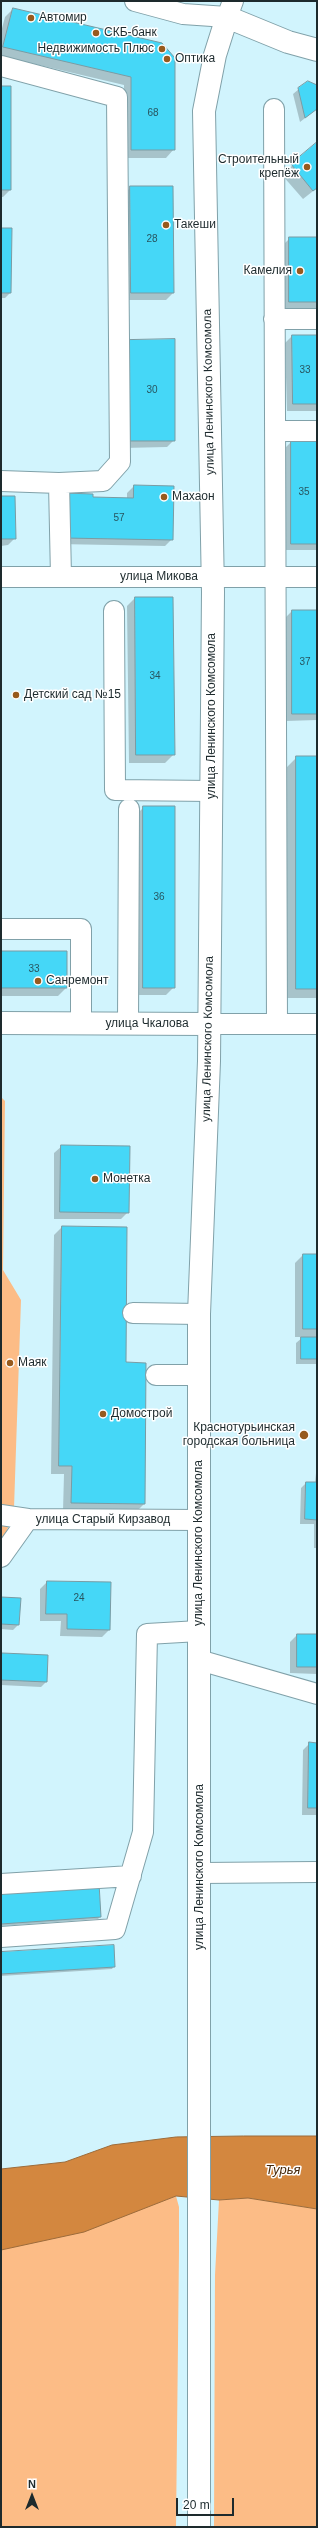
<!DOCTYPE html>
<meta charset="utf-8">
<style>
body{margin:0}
#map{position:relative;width:318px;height:2528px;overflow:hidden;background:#d1f4fd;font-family:Arial,sans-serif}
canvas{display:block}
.frame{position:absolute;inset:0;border:2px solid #1d2a2d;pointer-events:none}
.north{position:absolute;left:12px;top:2476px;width:40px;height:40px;-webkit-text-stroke:3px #fff;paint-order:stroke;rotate:0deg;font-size:11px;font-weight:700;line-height:16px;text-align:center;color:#1d2a2d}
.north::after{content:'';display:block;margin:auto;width:14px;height:18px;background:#1d2a2d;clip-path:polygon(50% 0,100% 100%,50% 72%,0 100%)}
.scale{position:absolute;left:176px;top:2498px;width:58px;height:18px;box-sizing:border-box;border:2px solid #1d2a2d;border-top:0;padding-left:5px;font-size:12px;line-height:14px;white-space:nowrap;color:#1d2a2d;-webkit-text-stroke:3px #fff;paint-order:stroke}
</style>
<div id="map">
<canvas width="318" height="2528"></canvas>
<div class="frame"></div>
<div class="north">N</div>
<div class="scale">20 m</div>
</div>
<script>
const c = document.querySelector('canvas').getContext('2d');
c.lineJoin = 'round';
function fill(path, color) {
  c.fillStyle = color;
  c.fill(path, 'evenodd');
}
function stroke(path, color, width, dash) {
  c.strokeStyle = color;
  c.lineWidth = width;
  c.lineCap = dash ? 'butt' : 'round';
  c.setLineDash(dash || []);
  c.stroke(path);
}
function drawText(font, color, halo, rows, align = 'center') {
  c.font = font + ' Arial,sans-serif';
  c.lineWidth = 3;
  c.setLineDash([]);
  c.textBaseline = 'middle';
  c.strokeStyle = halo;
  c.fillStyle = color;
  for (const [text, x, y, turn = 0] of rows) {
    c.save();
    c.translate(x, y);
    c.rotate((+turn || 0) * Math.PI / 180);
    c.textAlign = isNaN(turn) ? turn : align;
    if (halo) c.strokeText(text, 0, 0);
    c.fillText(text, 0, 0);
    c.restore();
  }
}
const green = new Path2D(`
 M1,1097L5,1101L3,1270L21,1300L14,1508L5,1537L1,1541Z
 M176,2196L179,2207V2250L176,2527H1V2250L135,2211Z
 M248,2198L317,2209V2527H214L215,2275L219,2200Z`);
const water = new Path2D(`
 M244,2136H317V2209L248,2198L219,2200L176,2196L84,2232L1,2250V2169L65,2162L112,2145L176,2137Z`);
const shadow = new Path2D(`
 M13,9L161,43L174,149L166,158H123L124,85L1,56V32L5,17Z
 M317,86V109L300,122L293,94L299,89Z
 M1,87L10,190L3,197H1Z
 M317,143V188L303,199L282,175Z
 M131,187L173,293L166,300H124V194Z
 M1,229L10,293L5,298H1Z
 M290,238H317V309H282L283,245Z
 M292,336H317V411H287L285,343Z
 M130,341L174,440L167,447L123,448V348Z
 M291,442H317V550H284V449Z
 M134,486L173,487L172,539L165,546L57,544L92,498L127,499V493Z
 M1,497L15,538L8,545L1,546Z
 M135,598L174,754L165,763H129L127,606Z
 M292,611H317V720L286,721L285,618Z
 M297,757H317V998H287V767Z
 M144,807L174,987L166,995H136V815Z
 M1,952L66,988L58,996H1Z
 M62,1146L128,1212L121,1219H54V1153Z
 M62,1227L144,1504L136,1512L63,1511L64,1474H51L54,1235Z
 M303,1255H317V1364H296V1343L303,1337H295V1263Z
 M317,1463V1548H314V1524H300L301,1488L306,1483H315Z
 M47,1582L109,1630L102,1637L60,1636L61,1621H40V1589Z
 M1,1598L18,1625L13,1630L1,1629Z
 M297,1635H317V1674L290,1673V1642Z
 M2,1654L46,1682L41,1687L1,1685Z
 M310,1743L317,1744V1815H302L303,1750Z
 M1,1891L100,1917L98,1919L1,1926Z
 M1,1953L114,1966L112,1969L1,1976Z`);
const building = new Path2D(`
 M13,8L162,43L175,58V150H131V77L3,47Z
 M308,81L317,85V109L305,118L298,88Z
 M1,86H11V190H1Z
 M317,142V188L313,191L291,164Z
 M130,186H173L174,293H131Z
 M1,228H12L11,293H1Z
 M289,237H317V302H289Z
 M292,335H317V404H293Z
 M175,339V441H130L129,340Z
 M291,441H317V544H291Z
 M134,485L174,486L173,540L64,538L65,493L93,494V497L133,498Z
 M1,496H15L16,539H1Z
 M135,597H173L175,755H136Z
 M292,610H317V714H292Z
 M296,756H317V989H296Z
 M143,806H175V988H143Z
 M1,951H67V988H1Z
 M61,1145L130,1146L129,1213L60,1212Z
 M62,1226L127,1227L126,1362L146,1363L145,1504L71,1503L72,1466H59Z
 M303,1254H317V1329H303Z
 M301,1337H317V1359H301Z
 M306,1482H317V1520L305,1519Z
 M47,1581L111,1582L110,1630L67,1629V1614H46Z
 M1,1597L21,1598L19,1625L1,1624Z
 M297,1634H317V1667H297Z
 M2,1653L48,1655L47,1682L1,1680Z
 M309,1742L317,1743V1808H308Z
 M99,1883L101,1917L1,1924V1890Z
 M114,1945L115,1967L1,1974V1952Z`);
const minor = new Path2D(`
 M135,1L183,14L227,17
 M227,17L233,1
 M1,66L117,97L120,462L103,481L59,483L61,577
 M274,109L277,1024
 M274,319H317
 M275,431H317
 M1,481L59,483
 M1,577H317
 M114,611L115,790L212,791
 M1,929H81V1023
 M128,1023L129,809
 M209,1024H317
 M133,1313L199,1314
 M156,1375H199
 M1,1515L28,1519
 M1,1557L28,1519L200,1520
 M199,1660L317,1694
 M201,1873L317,1872
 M1,1884L131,1876
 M1,1937L115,1929L143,1832L147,1634L199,1631`);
const major = new Path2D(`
 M1,1023L209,1024
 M199,2527V1314L209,1061L213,592L204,111L215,55L227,17L288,42L317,50`);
const markers = [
 [31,18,4,"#975a1d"],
 [96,33,4,"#975a1d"],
 [162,49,4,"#975a1d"],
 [167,59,4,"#975a1d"],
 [307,167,4,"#975a1d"],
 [166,225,4,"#975a1d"],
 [300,271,4,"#975a1d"],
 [164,497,4,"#975a1d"],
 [16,695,4,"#975a1d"],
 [38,981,4,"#975a1d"],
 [95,1179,4,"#975a1d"],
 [10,1363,4,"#975a1d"],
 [103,1414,4,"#975a1d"],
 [304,1435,5,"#975a1d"]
];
const numberNames = [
 ["68",153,113],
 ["28",152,239],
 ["33",305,370],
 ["30",152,390],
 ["35",304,492],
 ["57",119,518],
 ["37",305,662],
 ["34",155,676],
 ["36",159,897],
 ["33",34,969],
 ["24",79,1598]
];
const poiNames = [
 ["Автомир",39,18],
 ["СКБ-банк",104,33],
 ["Недвижимость Плюс",154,49,"right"],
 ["Оптика",175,59],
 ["Строительный",299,160,"right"],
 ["крепёж",299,174,"right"],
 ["Такеши",174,225],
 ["Камелия",292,271,"right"],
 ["Махаон",172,497],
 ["Детский сад №15",24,695],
 ["Санремонт",46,981],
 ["Монетка",103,1179],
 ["Маяк",18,1363],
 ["Домострой",111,1414],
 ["Краснотурьинская",295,1428,"right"],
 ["городская больница",295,1442,"right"]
];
const streetNames = [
 ["улица Ленинского Комсомола",209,392,-91],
 ["улица Микова",159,577],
 ["улица Ленинского Комсомола",212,716,-90],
 ["улица Чкалова",147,1024],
 ["улица Ленинского Комсомола",208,1039,-89],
 ["улица Старый Кирзавод",103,1520],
 ["улица Ленинского Комсомола",199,1543,-90],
 ["улица Ленинского Комсомола",200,1867,-90]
];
const waterNames = [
 ["Турья",283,2170]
];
fill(green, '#fcbc86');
fill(water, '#d3873f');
stroke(water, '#9c6b3a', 1);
fill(shadow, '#0003');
fill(building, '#45d7f7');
stroke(building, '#7a9ba3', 1);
stroke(minor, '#80a1a9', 22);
stroke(major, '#80a1a9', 24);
stroke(minor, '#fff', 20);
stroke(major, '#fff', 22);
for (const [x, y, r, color] of markers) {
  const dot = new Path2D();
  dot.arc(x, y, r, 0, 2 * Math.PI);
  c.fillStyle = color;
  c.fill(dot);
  stroke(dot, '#fff', 1.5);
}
drawText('10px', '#275560', null, numberNames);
drawText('12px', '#1d2a2d', '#fff', poiNames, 'left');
drawText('12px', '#1d2a2d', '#fff', streetNames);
drawText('italic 13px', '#492a0b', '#fff', waterNames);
</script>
